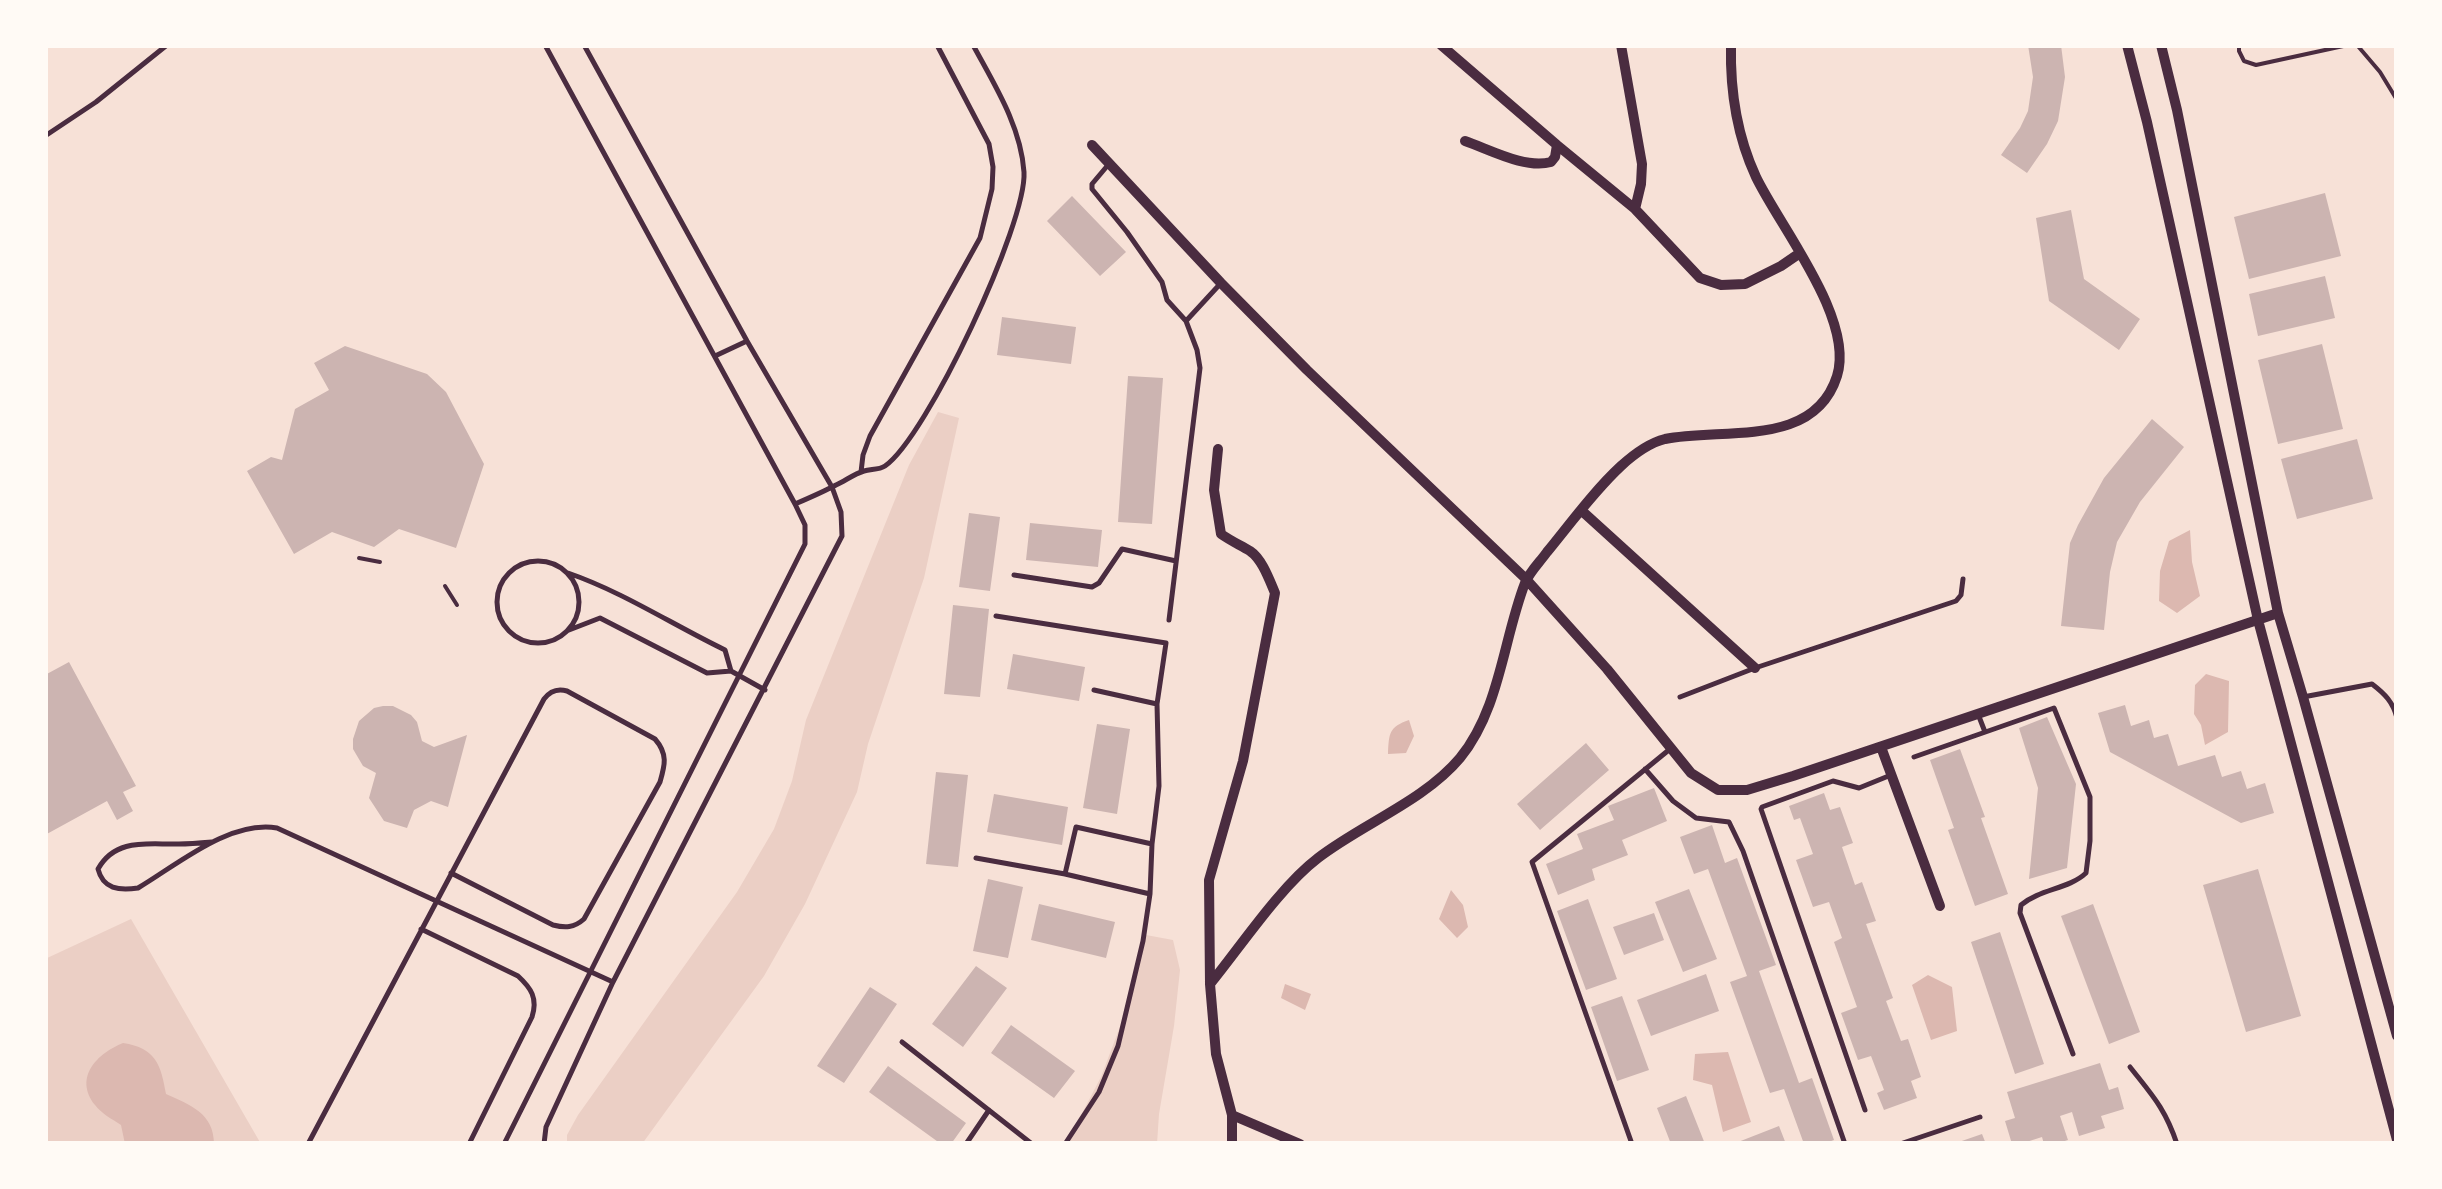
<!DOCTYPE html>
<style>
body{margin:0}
#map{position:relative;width:2442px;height:1189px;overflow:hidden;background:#f7e1d7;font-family:Overpass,sans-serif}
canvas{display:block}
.frame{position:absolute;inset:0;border:48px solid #fffaf5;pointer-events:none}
</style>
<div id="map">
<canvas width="2442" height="1189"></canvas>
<div class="frame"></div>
</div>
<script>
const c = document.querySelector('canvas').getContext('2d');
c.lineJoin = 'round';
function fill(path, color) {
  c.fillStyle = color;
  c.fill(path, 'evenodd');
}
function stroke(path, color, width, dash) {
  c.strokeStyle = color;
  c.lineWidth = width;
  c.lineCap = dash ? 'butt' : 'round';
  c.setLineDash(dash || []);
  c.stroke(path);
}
const green = new Path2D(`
 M938,412L959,418L924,578L868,744L857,792L805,904L764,976L642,1144H567V1135L578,1115L737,892L774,829L792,781L806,720L909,465Z
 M131,919L261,1144H45V959Z
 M1146,935L1173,940L1180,970L1174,1026L1159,1114L1157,1144H1066L1101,1077L1121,1024Z`);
const water = new Path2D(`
 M2190,530L2192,562L2200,596L2177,613L2159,601L2160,571L2169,541Z
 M2206,674L2229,681L2228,732L2205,745L2201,725L2194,714L2195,685Z
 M1409,720L1414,736L1406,753L1388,754C1389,733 1389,727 1409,720Z
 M1451,890L1463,905L1468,927L1457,938L1439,919Z
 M1928,975L1952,987L1957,1031L1931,1040L1912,985Z
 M1285,984L1311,994L1305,1010L1281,998Z
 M123,1043C156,1048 161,1065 166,1094C190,1105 214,1113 214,1144H125L121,1125C112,1119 102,1114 95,1105C73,1077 98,1053 123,1043Z
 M1728,1052L1751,1122L1723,1132L1712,1085L1693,1080L1695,1054Z`);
const building = new Path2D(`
 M2028,45H2061L2065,77L2058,121L2047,144L2027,173L2001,155L2020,128L2028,111L2033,77Z
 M2325,193L2341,256L2249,279L2234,217Z
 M1072,196L1126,252L1100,276L1047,221Z
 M2071,210L2084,279L2140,319L2119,350L2049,301L2036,218Z
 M2325,276L2335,318L2258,336L2249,294Z
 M1002,317L1076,327L1071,364L997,355Z
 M2322,344L2343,429L2278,444L2258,360Z
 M345,346L427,374L446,392L484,464L456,548L399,529L374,547L332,532L294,554L247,471L271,457L282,460L295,409L329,390L314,363Z
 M1128,376L1163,378L1152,524L1118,522Z
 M2152,419L2184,447L2140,502L2117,542L2110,572L2104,630L2061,626L2070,543L2078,525L2104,478Z
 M2357,439L2373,499L2297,519L2281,459Z
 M969,513L1000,517L990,591L959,587Z
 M1030,523L1102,530L1098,567L1026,560Z
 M953,605L989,609L980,697L944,694Z
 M1013,654L1085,667L1079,701L1007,689Z
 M69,662L136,786L123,792L133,811L117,820L107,801L45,835V675Z
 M2125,705L2131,726L2149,720L2154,738L2168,734L2178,766L2215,755L2222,777L2241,771L2247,789L2265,783L2274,813L2241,823L2110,752L2098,713Z
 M383,706H393L411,715L417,722L422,741L434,747L467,735L448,807L431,801L414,810L407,828L384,821L369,798L376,773L363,766L353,749V739L359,721L374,708Z
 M2047,717L2076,784L2067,868L2029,879L2038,788L2019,728Z
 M1097,724L1130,729L1117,814L1083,808Z
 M1586,743L1609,770L1540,830L1517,804Z
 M1960,749L1985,817L1981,818L2008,894L1975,906L1948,830L1954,828L1930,760Z
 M936,772L968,775L958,867L926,864Z
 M1654,788L1667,821L1622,840L1628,855L1592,869L1595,880L1558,895L1546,864L1583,849L1577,834L1614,820L1608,806Z
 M1824,793L1830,810L1840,807L1853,843L1842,847L1855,885L1862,882L1876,921L1866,924L1893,998L1886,1001L1901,1041L1908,1039L1921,1077L1911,1081L1917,1098L1884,1110L1877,1093L1884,1090L1871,1056L1858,1060L1841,1013L1857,1007L1834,942L1842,938L1829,902L1813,907L1796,860L1813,854L1800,818L1794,820L1789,806Z
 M994,794L1068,807L1062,845L987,832Z
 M1712,825L1725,863L1737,858L1776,965L1759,971L1799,1083L1812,1078L1834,1140L1823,1144H1804L1784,1089L1770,1093L1730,982L1747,976L1708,869L1694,874L1680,837Z
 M2258,869L2301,1016L2246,1032L2203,885Z
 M988,879L1023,887L1008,958L973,951Z
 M1689,889L1717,959L1683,972L1655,902Z
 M1588,899L1617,979L1586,990L1557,911Z
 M1039,904L1115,922L1106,958L1031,940Z
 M2093,904L2140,1032L2109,1044L2061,916Z
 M1654,913L1664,940L1624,955L1613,927Z
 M2000,932L2044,1064L2015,1074L1971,942Z
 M976,966L1007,988L963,1047L932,1024Z
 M1706,974L1719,1011L1651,1036L1637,1000Z
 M870,987L897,1004L844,1083L817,1066Z
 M1622,996L1649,1070L1617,1081L1591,1007Z
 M1011,1025L1075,1071L1054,1098L991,1053Z
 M2100,1063L2109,1090L2118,1087L2124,1109L2101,1116L2105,1128L2079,1136L2072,1112L2060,1116L2068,1140L2055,1144H2044L2042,1137L2020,1144H2012L2005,1121L2015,1118L2007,1092Z
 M888,1066L966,1123L951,1144H941L869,1092Z
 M1686,1096L1705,1144H1671L1657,1108Z
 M1779,1126L1786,1144H1733Z
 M1982,1134L1986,1144H1956V1143Z`);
const path = new Path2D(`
 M2239,45V51L2244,61L2256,65L2348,45
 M2357,45L2380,72L2397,100
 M359,558L380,562
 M445,586L457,605`);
const service = new Path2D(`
 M45,136L96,102L167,45
 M1108,165L1092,184V189L1127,232L1162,282L1167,300L1186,321L1197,350L1200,368L1169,620
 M1186,321L1221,283
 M715,356L747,341
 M861,472L863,455L870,436L980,238L992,189L993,167L989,144L937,45
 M795,504C809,498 823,492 836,485C845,481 854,474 864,471C871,469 879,470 885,466C927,437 1027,223 1024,172C1021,126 994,84 973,45
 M497 602a41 41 0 1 1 82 0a41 41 0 1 1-82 0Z
 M568,573C623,592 673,625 725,650L731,671
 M1014,575L1092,587L1099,583L1122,549L1176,561
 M996,616L1166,643L1157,704L1159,786L1152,844L1150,894L1143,941L1118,1046L1099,1092L1065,1144
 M569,630L600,618L707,673L731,671L765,690
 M1094,690L1157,704
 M1680,697L1755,668L1956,601L1961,595L1963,579
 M2303,697L2372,684C2385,694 2393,702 2397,718
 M1978,714L1985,732
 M1914,757L2054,708L2090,797V841L2086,873C2069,889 2040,889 2021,905L2020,913L2073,1054
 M1645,769L1673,801L1696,818L1729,822L1743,851L1845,1144
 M212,842C201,843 190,844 179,844C149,845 116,837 98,869C103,889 119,891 138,888C177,865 229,820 277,828L613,982
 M976,858L1065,874L1150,894
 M1065,874L1076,827L1152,844
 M421,929L518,976C531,988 538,998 532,1017L469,1144
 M902,1042L1032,1144
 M2130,1067C2152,1095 2165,1108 2177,1144
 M1865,1110L1761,809L1762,807L1833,781L1859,788L1891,775
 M308,1144C387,996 465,847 544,699C550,691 557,688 567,691L655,739C668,754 665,765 660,782L584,919C574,928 565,928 553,925L451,873
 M504,1144L805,544V525L795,504L545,45
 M544,1144L546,1127L613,982L842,536L841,512L832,487L747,341L584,45
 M966,1144L989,1110
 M1632,1144L1532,862L1670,749
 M1900,1144L1980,1117`);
const minor = new Path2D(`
 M1441,45L1557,145L1635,209L1700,278L1721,285L1745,284L1781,266L1800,253
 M1621,45L1642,164L1641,184L1635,209
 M2127,45L2147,122L2258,620L2397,1140
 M2161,45L2177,110L2278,613L2303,697L2397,1036
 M1465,141C1491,150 1525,169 1551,162L1555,157L1557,145
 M1092,145L1221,283L1307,370L1526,579L1607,669L1691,773L1718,790H1747L1793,776L2278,613
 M1218,449L1214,490L1221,534C1231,541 1240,545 1250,551C1262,559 1269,579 1275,593L1243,761L1209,880L1210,984L1216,1054L1232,1115V1144
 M1582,511L1755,668
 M1881,747L1940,906
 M1210,984C1241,946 1280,887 1318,858C1362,824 1424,801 1460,758C1500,709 1503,640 1525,583C1530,571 1540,562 1547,552C1570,524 1594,491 1621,466C1633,455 1649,443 1665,439C1723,427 1814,449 1837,376C1855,319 1780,227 1756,177C1737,136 1730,90 1731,45
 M1232,1115L1300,1144`);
fill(green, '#ebcfc5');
fill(water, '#dcb8b0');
fill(building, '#ccb4b1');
stroke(path, '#4a2c40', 4);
stroke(service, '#4a2c40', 5);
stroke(minor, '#4a2c40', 10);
</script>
